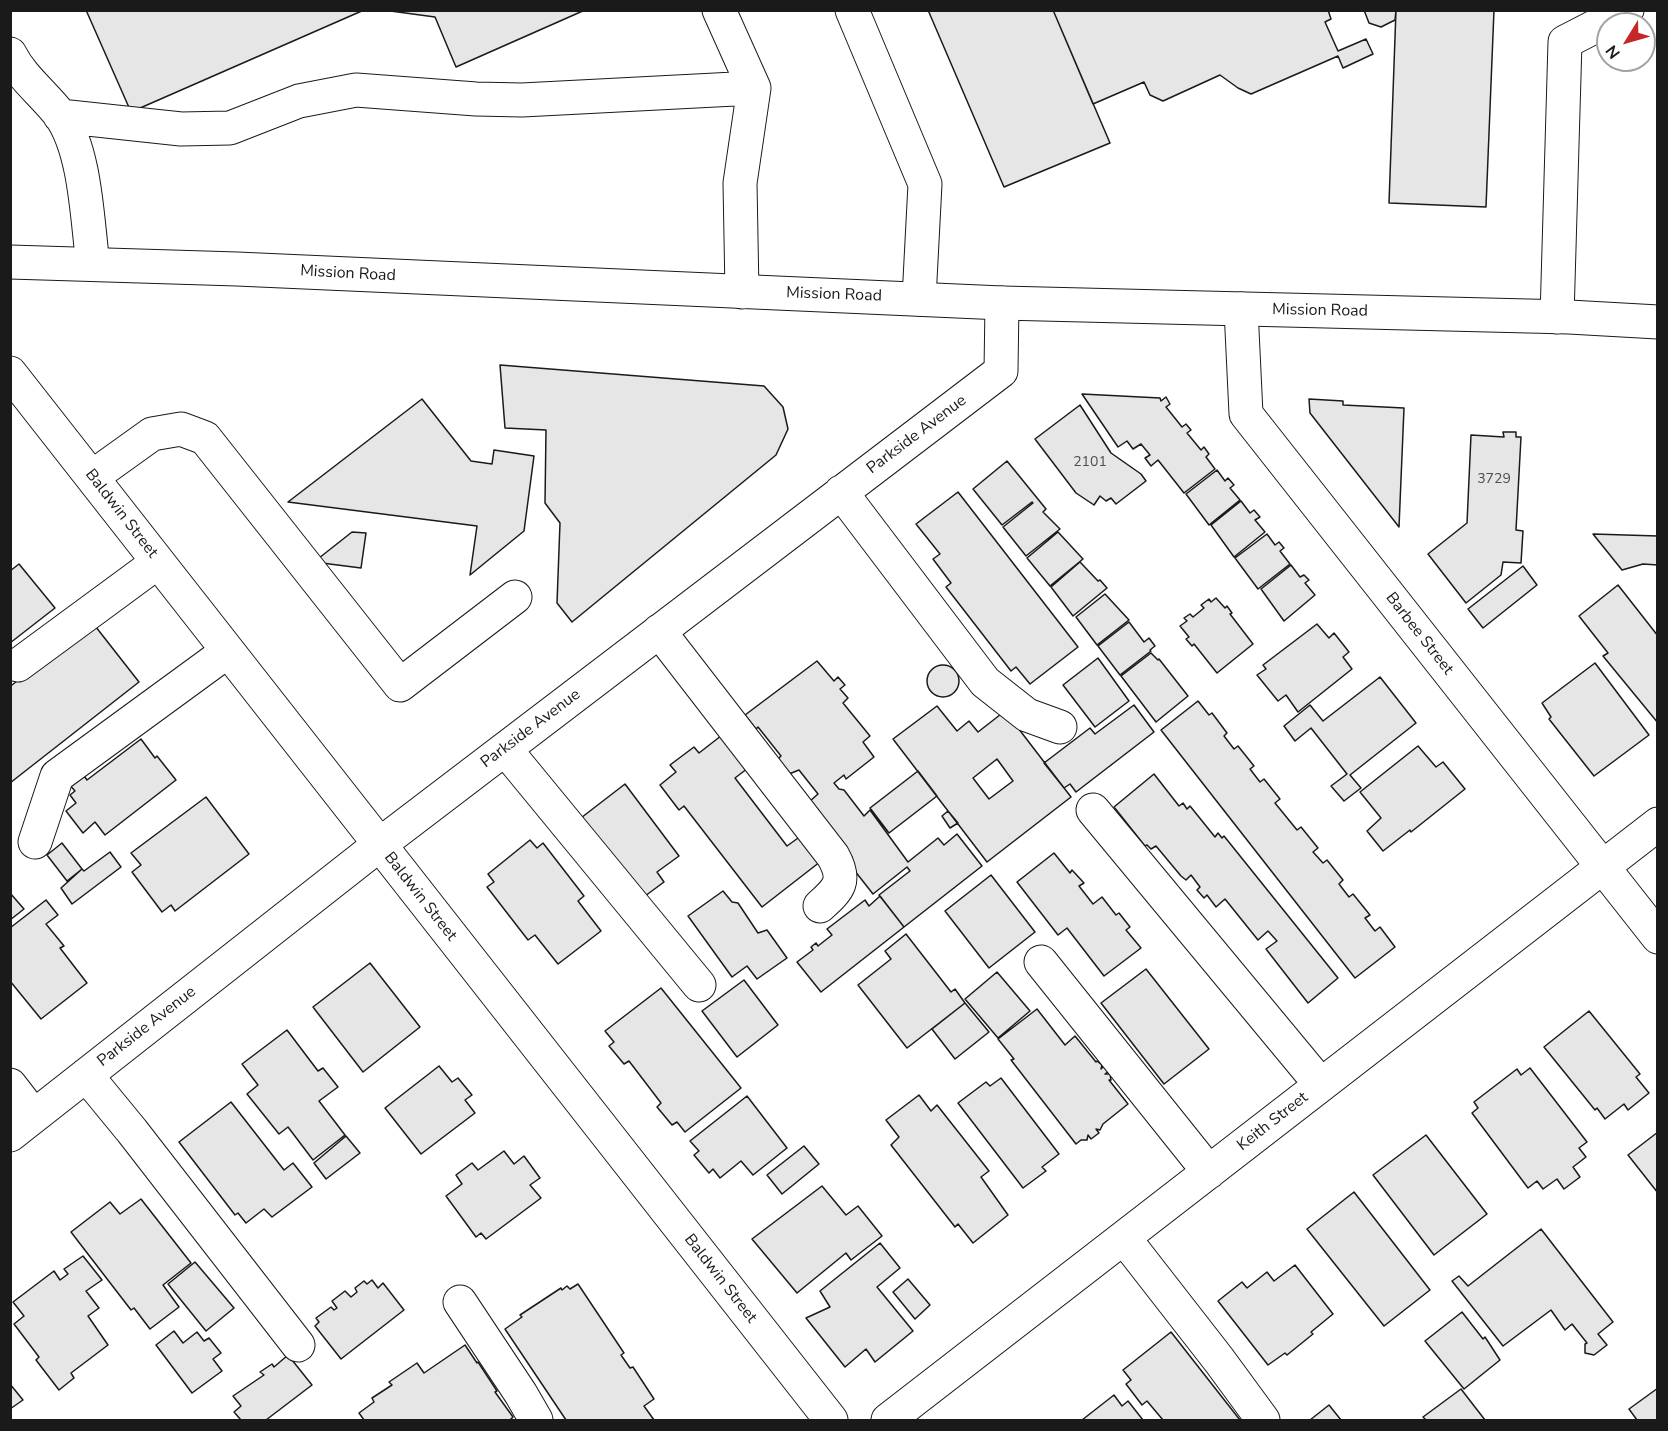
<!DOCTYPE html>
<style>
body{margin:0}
#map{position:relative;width:1668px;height:1431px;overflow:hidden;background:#fff;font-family:"Nunito Sans",sans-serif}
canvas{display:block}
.frame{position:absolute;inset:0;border:12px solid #1a1a1a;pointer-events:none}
.north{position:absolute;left:1596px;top:12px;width:60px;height:60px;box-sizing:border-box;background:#fff;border:2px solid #a3a3a3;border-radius:50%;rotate:233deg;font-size:16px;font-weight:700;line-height:24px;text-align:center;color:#1a1a1a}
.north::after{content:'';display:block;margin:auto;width:21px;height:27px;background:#c62828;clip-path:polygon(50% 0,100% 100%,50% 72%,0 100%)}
</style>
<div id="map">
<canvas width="1668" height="1431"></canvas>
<div class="frame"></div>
<div class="north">N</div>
</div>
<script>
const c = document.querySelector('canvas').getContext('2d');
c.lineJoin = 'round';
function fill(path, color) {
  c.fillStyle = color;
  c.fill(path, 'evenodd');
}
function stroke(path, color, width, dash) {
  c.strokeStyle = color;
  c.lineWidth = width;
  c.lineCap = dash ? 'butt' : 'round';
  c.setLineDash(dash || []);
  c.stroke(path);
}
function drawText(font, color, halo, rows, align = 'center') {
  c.font = font + ' "Nunito Sans",sans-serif';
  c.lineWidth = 4.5;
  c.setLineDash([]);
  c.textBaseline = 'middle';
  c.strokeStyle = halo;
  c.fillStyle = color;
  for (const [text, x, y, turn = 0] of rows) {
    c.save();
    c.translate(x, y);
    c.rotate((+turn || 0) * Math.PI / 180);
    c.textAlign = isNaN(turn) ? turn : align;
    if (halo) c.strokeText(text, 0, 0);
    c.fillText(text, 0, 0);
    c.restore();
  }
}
const building = new Path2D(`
 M86,10H364L131,112Z
 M383,10H585L456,67L435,17Z
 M928,10H1053L1110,143L1004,187Z
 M1053,10H1328L1331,19L1325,22L1338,51L1366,39L1373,54L1343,68L1338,56L1251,94L1238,88L1220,75L1163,101L1150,95L1144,82L1093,104Z
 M1364,10H1396L1395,20L1381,27L1369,23Z
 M1396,10H1494L1486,207L1389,203Z
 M500,365L764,386L783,407L788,429L776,455L572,622L557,603L560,523L545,503L546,430L505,428Z
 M1082,394L1160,398L1161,401L1166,397L1170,404L1166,407L1182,427L1186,424L1191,430L1187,433L1201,450L1204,447L1209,454L1206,457L1215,469L1184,493L1158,460L1151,466L1145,458L1150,455L1141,444L1133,449L1127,441L1118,447Z
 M422,399L471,461L492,464L494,450L534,456L524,531L470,575L477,526L288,502Z
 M1309,399L1343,401V405L1404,408L1399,527L1310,413Z
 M1080,405L1111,453L1141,474L1146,481L1116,504L1111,498L1106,501L1100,496L1094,505L1076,493L1035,439Z
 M1503,432H1516V437H1521L1516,530L1523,531L1521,563L1503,562L1501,575L1466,603L1428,554L1467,523L1471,435L1504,437Z
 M1007,461L1046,509L1043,512L1060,529L1026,556L1003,527L1033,503L1032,502L1002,525L973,489Z
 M1217,470L1225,481L1228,478L1234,485L1230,488L1240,500L1209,525L1186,494Z
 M958,492L1078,647L1030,684L1016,667L1011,671L946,587L951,583L933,559L940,554L916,524Z
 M1241,501L1250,513L1254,510L1260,517L1255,520L1265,532L1234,557L1211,525Z
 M352,532L366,533L361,568L314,562Z
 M1058,532L1083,559L1050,586L1027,558Z
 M1267,534L1275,545L1279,542L1284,548L1280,551L1290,564L1258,589L1235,558Z
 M1593,534L1658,536V565L1643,564L1622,570Z
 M1080,562L1098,581L1100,580L1107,588L1073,616L1051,587Z
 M19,564L55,608L10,643V571Z
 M1291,565L1300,577L1304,575L1309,580L1305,583L1315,595L1284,621L1261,589Z
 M1523,566L1537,585L1483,628L1468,609Z
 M1618,585L1658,636V723L1603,656L1608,653L1579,616Z
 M1105,594L1129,620L1097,645L1076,617Z
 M1216,598L1225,608L1227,606L1232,613L1230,614L1253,644L1217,673L1194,644L1192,646L1186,639L1189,637L1180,626L1187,621L1184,618L1190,614L1193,617L1204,608L1201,605L1209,599L1211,602Z
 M92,622L139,682L10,783V683L12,685Z
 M1129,622L1144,642L1149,638L1155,646L1150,650L1151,651L1120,675L1098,646Z
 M1317,624L1329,638L1334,633L1349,652L1343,657L1352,669L1298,712L1286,695L1278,701L1257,675L1266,669L1263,665Z
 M1151,653L1158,660L1159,659L1188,696L1156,722L1121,676Z
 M1098,658L1129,701L1095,727L1063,685Z
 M817,661L834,681L838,677L845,685L840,689L848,698L843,703L870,736L863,742L874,757L846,779L844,775L834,783L839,789L844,790L864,816L870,810L908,862L938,838L944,845L957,834L982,866L904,927L879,895L910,871L907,867L873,894L847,861L852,857L809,802L818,794L799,770L789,774L777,760L781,756L758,727L756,729L745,715Z
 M1595,663L1649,735L1594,776L1549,719L1551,717L1542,703Z
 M927 681a16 16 0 1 1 32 0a16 16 0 1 1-32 0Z
 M1380,677L1416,723L1350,775L1361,788L1344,801L1331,786L1347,774L1311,728L1295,741L1284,726L1310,705L1323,721Z
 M1198,701L1209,715L1212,713L1227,733L1224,736L1234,749L1238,746L1254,766L1250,769L1260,782L1264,779L1280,799L1275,803L1297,830L1301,827L1318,848L1313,852L1323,863L1327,860L1343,880L1339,884L1349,897L1353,894L1370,915L1365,918L1375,931L1380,927L1395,947L1355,978L1161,730Z
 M1134,705L1154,732L1076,792L1070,784L1064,788L1044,763L1090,728L1095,734Z
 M937,706L957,731L969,721L978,732L1005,711L1071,797L987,862L893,739ZM997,759L1013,781L989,799L973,778Z
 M726,732L752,765L735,778L787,846L805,833L825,858L762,907L684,806L679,810L660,785L676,772L670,765L694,747L699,753Z
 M141,739L155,758L157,756L176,780L105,835L95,822L83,833L66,811L76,803L70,795L75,791L68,783L82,773L87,780Z
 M1418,746L1436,767L1443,762L1465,789L1411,832L1410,830L1383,851L1367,831L1381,818L1360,792Z
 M918,771L937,796L889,833L870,808Z
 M1154,774L1179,806L1183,803L1187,809L1190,806L1215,837L1218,833L1222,838L1224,836L1338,978L1308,1003L1266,949L1277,941L1268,931L1258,940L1225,899L1216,907L1207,895L1204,898L1197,890L1200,887L1191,875L1186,880L1181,876L1156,846L1151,849L1147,845L1145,846L1114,807Z
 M625,784L679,856L657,872L664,882L641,899L577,821Z
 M206,797L249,854L175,911L171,905L162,912L132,872L141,865L131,853Z
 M948,811L958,823L950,828L942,816Z
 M530,840L537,848L543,843L584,896L578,901L601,931L558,964L535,935L528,940L487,887L494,882L488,874Z
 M62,843L82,869L67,881L47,855Z
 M110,852L121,867L72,904L61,888L82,869L84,871Z
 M1054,853L1070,873L1072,870L1084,883L1079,886L1093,904L1102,897L1116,915L1119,913L1130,927L1126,930L1141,948L1104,976L1067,928L1058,935L1017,882Z
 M991,875L1035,932L989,968L945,911Z
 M723,891L732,902L738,903L758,933L767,930L787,958L757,979L747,966L732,977L688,916Z
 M10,893L24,909L10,920Z
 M880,896L904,927L821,992L797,962L813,950L811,947L816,943L818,946L832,935L827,929L865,900L869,906Z
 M46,900L58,915L46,924L64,946L60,948L87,983L41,1019L10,981V928Z
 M906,934L951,992L955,989L965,1003L907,1048L858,985L891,959L885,951Z
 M370,963L420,1027L363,1072L313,1007Z
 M1146,969L1209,1049L1164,1084L1101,1003Z
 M997,972L1030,1011L998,1038L965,999Z
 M744,980L778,1025L737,1057L702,1011Z
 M661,988L741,1088L685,1132L677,1122L672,1125L657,1107L661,1103L629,1061L624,1064L609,1046L614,1042L605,1031Z
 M965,1003L989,1032L955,1059L932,1029Z
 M1037,1009L1065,1045L1075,1036L1096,1062L1097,1061L1102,1065L1101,1069L1104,1066L1109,1071L1105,1074H1110L1111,1080H1109L1128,1104L1103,1124L1100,1130L1096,1129L1099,1133L1091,1139L1088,1135L1087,1140H1081L1076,1144L1011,1060L1014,1059L998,1039Z
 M1589,1011L1640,1074L1636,1077L1649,1093L1628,1110L1624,1104L1605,1119L1597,1108L1595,1110L1544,1047Z
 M287,1030L318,1071L323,1068L338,1087L319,1101L345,1135L313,1160L288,1127L279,1134L247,1094L258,1085L242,1064Z
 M439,1066L452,1082L458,1078L472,1095L465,1100L475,1113L421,1154L385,1108Z
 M1530,1068L1587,1142L1579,1148L1586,1157L1573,1167L1580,1177L1564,1189L1557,1179L1543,1189L1537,1181L1528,1188L1472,1113L1478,1108L1474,1102L1517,1069L1521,1075Z
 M1001,1078L1059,1154L1042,1167L1046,1171L1023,1188L958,1103L986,1082L990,1086Z
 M919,1095L931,1111L937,1105L989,1171L981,1177L1008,1215L973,1243L958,1224L955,1227L891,1145L899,1137L886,1120Z
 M747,1096L787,1148L753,1175L741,1161L720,1178L713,1169L709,1173L694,1155L699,1151L690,1141Z
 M231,1102L284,1170L293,1163L312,1187L272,1217L264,1209L246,1223L238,1213L235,1215L179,1142Z
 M1658,1132V1193L1628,1155Z
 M1426,1135L1487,1214L1434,1255L1373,1175Z
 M346,1136L360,1153L326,1179L314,1163Z
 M804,1146L819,1164L782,1194L767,1175Z
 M504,1151L514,1164L524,1156L540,1178L530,1185L541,1198L486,1239L481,1233L476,1237L446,1196L462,1184L456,1175L472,1163L478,1170Z
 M822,1186L846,1215L858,1206L882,1236L851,1260L846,1253L797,1293L752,1239Z
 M1354,1192L1430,1290L1384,1326L1307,1229Z
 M141,1199L191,1263L163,1285L179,1307L150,1329L134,1308L131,1310L71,1232L110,1202L120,1214Z
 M1541,1229L1613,1322L1598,1334L1607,1345L1594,1355L1585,1353V1344L1587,1343L1572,1324L1565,1330L1551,1310L1503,1346L1452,1281L1459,1276L1468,1286Z
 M880,1243L900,1268L877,1287L913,1331L875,1362L866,1349L845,1367L806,1318L830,1307L820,1291Z
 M83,1256L102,1280L86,1291L99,1308L88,1316L108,1345L71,1373L74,1378L59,1390L36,1360L39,1357L14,1324L24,1316L13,1302L54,1271L60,1280L68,1274L64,1269Z
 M195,1262L234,1308L206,1331L168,1284Z
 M1295,1265L1333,1314L1311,1332L1313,1334L1287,1355L1285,1353L1268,1365L1218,1301L1242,1282L1247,1288L1267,1272L1274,1281Z
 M908,1279L930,1305L915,1319L893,1292Z
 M372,1280L378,1288L383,1283L404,1310L341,1359L315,1326L319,1322L316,1318L331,1307L334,1310L337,1308L332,1301L345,1291L351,1297L357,1292L355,1288L364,1281L367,1284Z
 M578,1284L624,1353L621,1355L630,1368L633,1367L654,1399L644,1406L654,1420H566L505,1329L522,1317L520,1315L561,1288L562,1290L567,1286L570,1289Z
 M1462,1312L1483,1339L1485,1337L1500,1360L1464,1389L1425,1341Z
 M174,1331L183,1343L197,1332L204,1341L209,1338L221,1353L213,1359L222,1371L192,1393L156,1345Z
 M1171,1332L1240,1420H1163L1147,1401L1142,1405L1126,1384L1131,1380L1123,1370Z
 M465,1345L477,1363L478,1362L497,1391L495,1392L513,1417L510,1420H364L359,1413L374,1402L372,1398L392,1385L389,1382L417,1363L424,1373Z
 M288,1355L312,1385L266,1420H241L234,1412L241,1406L233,1396L264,1375L260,1372L272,1364L274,1367Z
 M10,1384L23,1400L10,1409Z
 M1658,1388V1420H1637L1629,1409Z
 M1461,1389L1485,1420H1426L1423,1417Z
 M1114,1395L1122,1406L1128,1401L1143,1420H1082Z
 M1329,1405L1341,1420H1310Z`);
const minor = new Path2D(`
 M719,10L754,88L740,183L742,292
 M852,10L925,184L919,299
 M10,54C22,78 44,94 60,115C86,152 87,220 93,264
 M60,116L181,129L230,128L299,101L356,90L476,99L522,100L754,88
 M1241,309L1246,414L1658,937
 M1557,317L1565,42L1627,10
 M10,373L831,1420
 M92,477L152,434L181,429L205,438L400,685L515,597
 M841,492L985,682L1027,715L1060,727
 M659,631L833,856C847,881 839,889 820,906
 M18,665L158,562
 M505,749L699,985
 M1093,810L1321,1085
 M35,842L57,776L228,651
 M1041,962L1209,1172
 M86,1075L132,1131L298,1345
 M10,1085L34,1116
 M10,1135L379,845L1001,371L1002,303
 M1124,1238L1219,1360L1263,1420
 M460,1302L521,1394L536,1420
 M888,1420L1658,824`);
const major = new Path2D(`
 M10,262L237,269L1002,303L1569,317L1658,322`);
const numberNames = [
 ["2101",1090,463],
 ["3729",1494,480]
];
const streetNames = [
 ["Mission Road",348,274,3],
 ["Mission Road",834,295,2],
 ["Mission Road",1320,311,1],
 ["Parkside Avenue",917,435,-37],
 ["Baldwin Street",121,514,52],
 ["Barbee Street",1419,634,52],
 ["Parkside Avenue",531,729,-37],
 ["Baldwin Street",420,897,52],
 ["Parkside Avenue",147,1027,-38],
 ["Keith Street",1273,1122,-38],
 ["Baldwin Street",720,1279,52]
];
fill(building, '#e6e6e6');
stroke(building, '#1a1a1a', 1.5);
stroke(minor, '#1a1a1a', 35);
stroke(major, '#1a1a1a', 35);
stroke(minor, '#fff', 33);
stroke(major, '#fff', 33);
drawText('14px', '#4d4d4d', null, numberNames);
drawText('16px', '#1a1a1a', '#fff', streetNames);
</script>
